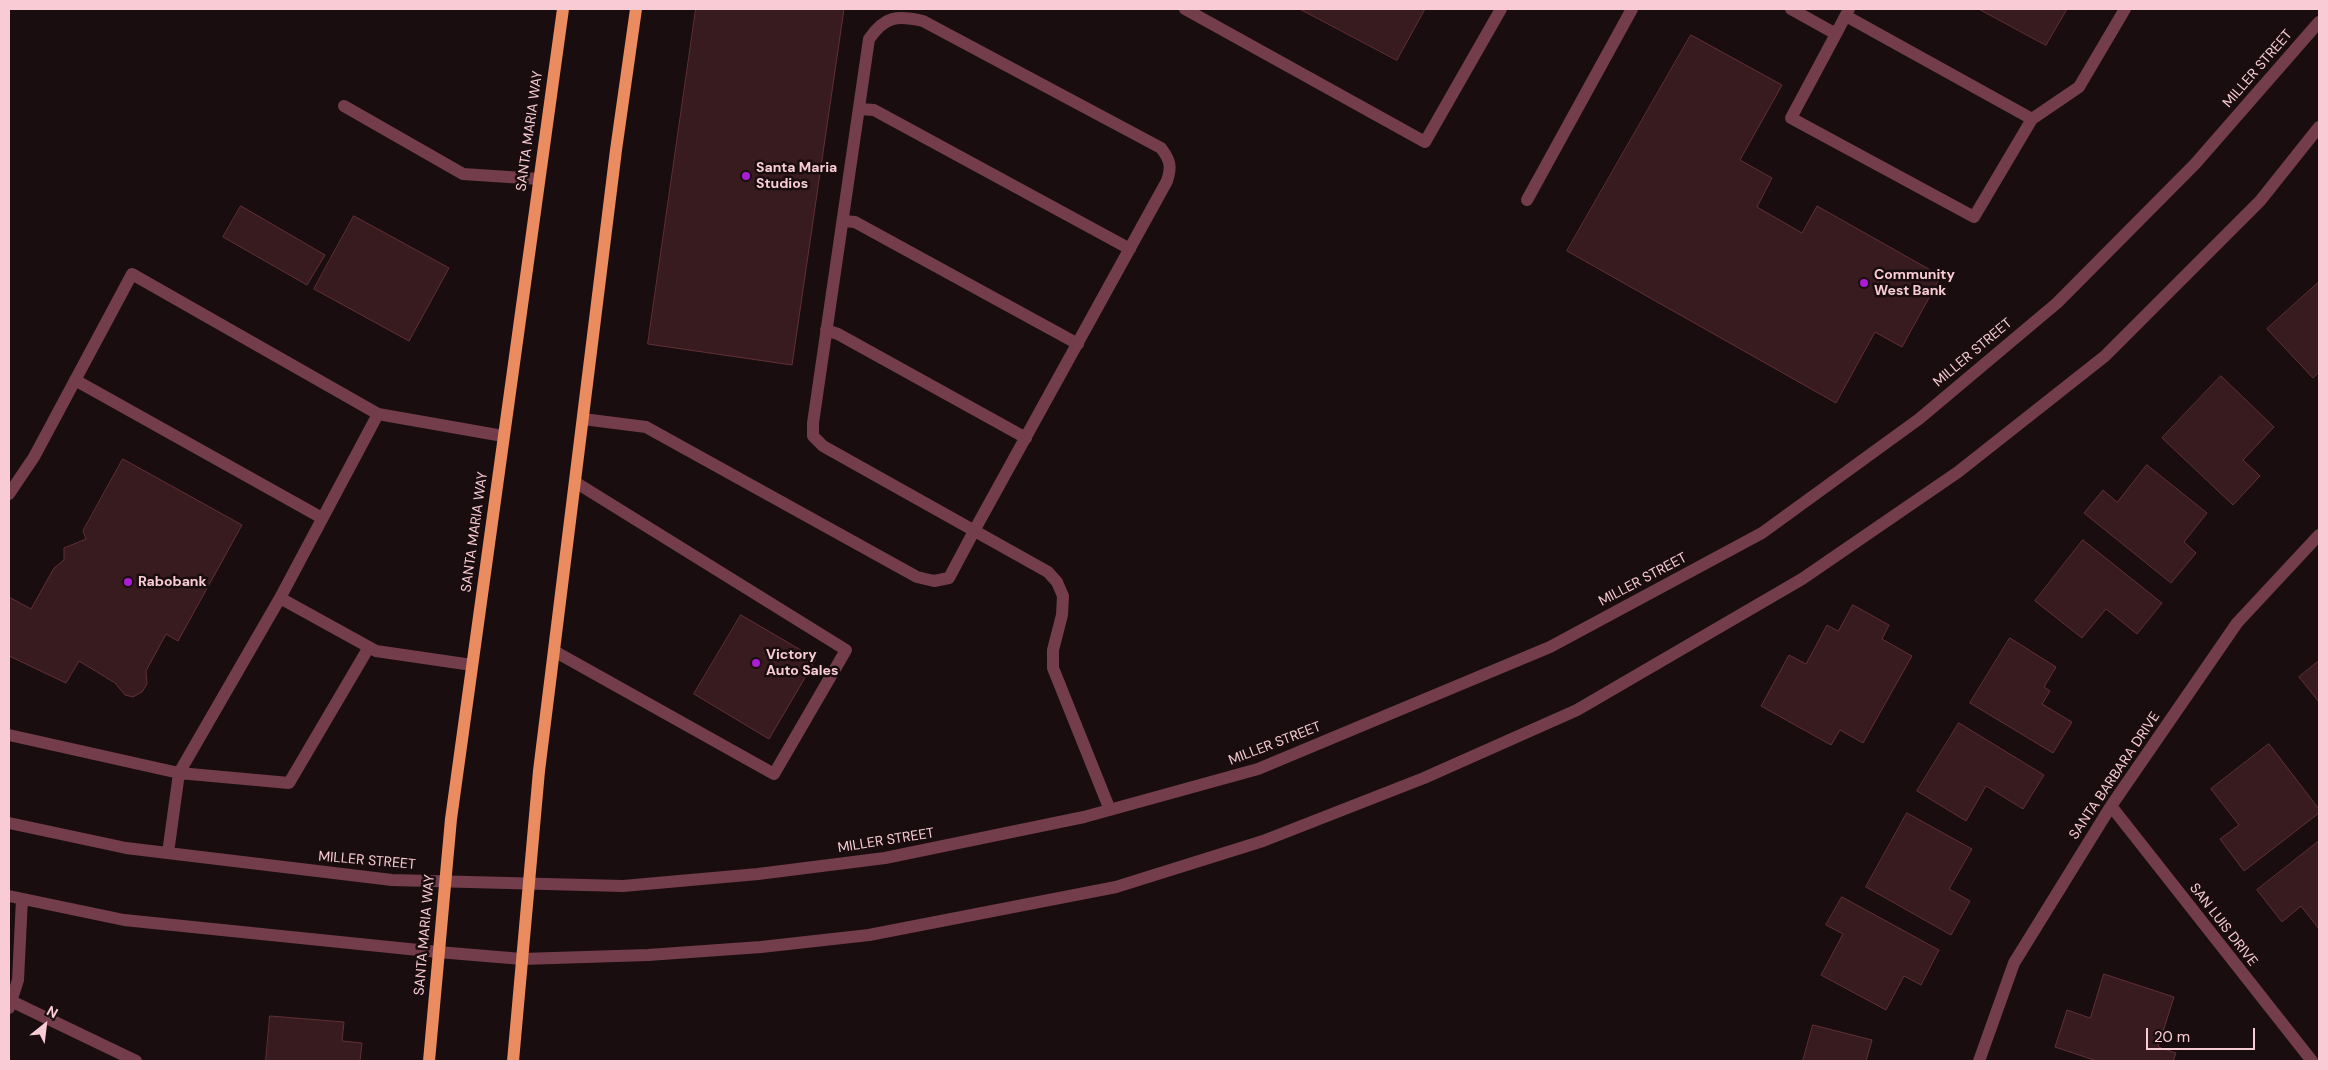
<!DOCTYPE html>
<style>
body{margin:0}
#map{position:relative;width:2328px;height:1070px;overflow:hidden;background:#1a0d0f;font-family:"DM Sans",sans-serif}
canvas{display:block}
.frame{position:absolute;inset:0;border:10px solid #f9ccd5;pointer-events:none}
.north{position:absolute;left:20px;top:1000px;width:50px;height:50px;-webkit-text-stroke:4px #1a0d0f;paint-order:stroke;rotate:29deg;font-size:14px;font-weight:700;line-height:20px;text-align:center;color:#f9ccd5}
.north::after{content:'';display:block;margin:auto;width:18px;height:22px;background:#f9ccd5;clip-path:polygon(50% 0,100% 100%,50% 72%,0 100%)}
.scale{position:absolute;left:2146px;top:1028px;width:109px;height:22px;box-sizing:border-box;border:2px solid #f9ccd5;border-top:0;padding-left:6px;font-size:15px;line-height:18px;white-space:nowrap;color:#f9ccd5;-webkit-text-stroke:4px #1a0d0f;paint-order:stroke}
</style>
<div id="map">
<canvas width="2328" height="1070"></canvas>
<div class="frame"></div>
<div class="north">N</div>
<div class="scale">20 m</div>
</div>
<script>
const c = document.querySelector('canvas').getContext('2d');
c.lineJoin = 'round';
function fill(path, color) {
  c.fillStyle = color;
  c.fill(path, 'evenodd');
}
function stroke(path, color, width, dash) {
  c.strokeStyle = color;
  c.lineWidth = width;
  c.lineCap = dash ? 'butt' : 'round';
  c.setLineDash(dash || []);
  c.stroke(path);
}
function drawText(font, color, halo, rows, align = 'center') {
  c.font = font + ' "DM Sans",sans-serif';
  c.lineWidth = 5;
  c.setLineDash([]);
  c.textBaseline = 'middle';
  c.strokeStyle = halo;
  c.fillStyle = color;
  for (const [text, x, y, turn = 0] of rows) {
    c.save();
    c.translate(x, y);
    c.rotate((+turn || 0) * Math.PI / 180);
    c.textAlign = isNaN(turn) ? turn : align;
    if (halo) c.strokeText(text, 0, 0);
    c.fillText(text, 0, 0);
    c.restore();
  }
}
const building = new Path2D(`
 M696,9H844L792,365L648,344Z
 M1300,9H1425L1397,60Z
 M1979,9H2067L2046,45Z
 M1691,35L1782,85L1740,160L1772,178L1757,207L1802,233L1817,206L1941,276L1902,347L1875,332L1836,403L1567,251Z
 M241,206L325,255L307,285L223,237Z
 M354,216L449,268L409,341L314,289Z
 M2319,282V372L2313,378L2267,329Z
 M2221,376L2274,427L2243,460L2260,476L2233,505L2162,438Z
 M123,459L242,525L178,641L166,634L146,671L147,684L142,692L133,697L125,695L115,683L79,661L66,683L9,656V597L31,609L54,568L64,560V548L86,539L83,531Z
 M2147,465L2207,513L2184,542L2196,553L2171,583L2084,513L2103,490L2117,502Z
 M2083,540L2162,603L2137,634L2106,609L2082,638L2035,601Z
 M1853,605L1889,625L1882,639L1912,656L1863,743L1840,730L1831,745L1761,706L1789,655L1806,664L1827,625L1838,631Z
 M741,615L816,659L769,739L694,694Z
 M2010,638L2056,667L2044,687L2050,691L2042,704L2072,722L2053,753L1970,703Z
 M2319,661V702L2299,677Z
 M1959,723L2044,775L2023,809L1986,786L1966,821L1917,791Z
 M2269,744L2319,809V813L2244,871L2220,839L2239,825L2211,789Z
 M1907,813L1972,849L1949,889L1970,901L1951,935L1866,887Z
 M2319,841V929L2301,906L2282,922L2257,890Z
 M1842,897L1939,950L1921,985L1904,976L1886,1010L1821,975L1843,934L1826,925Z
 M2104,974L2174,997L2158,1047L2176,1053L2173,1061H2097L2055,1047L2067,1010L2090,1018Z
 M270,1016L344,1022L342,1041L362,1043L360,1061H266Z
 M1813,1025L1872,1040L1866,1061H1803Z`);
const minor = new Path2D(`
 M1185,9L1425,142L1501,9
 M1791,9L1836,34L1849,9
 M1846,16L2032,119
 M1836,34L1791,118L1974,217L2032,119L2079,87L2125,9
 M344,106L463,174L539,179
 M859,109L874,110L1130,249
 M1527,200L1632,9
 M843,221L855,222L1078,344
 M826,330L838,334L1026,438
 M75,380L322,518
 M583,419L646,427L917,577L934,581L949,578L974,531L1167,181C1172,166 1170,160 1161,148L923,21C897,15 885,16 869,39L813,423V436L823,446L1048,572L1057,582L1063,596L1062,615L1053,650V668L1110,810
 M9,494L34,457L132,274L378,414
 M280,598L378,414L503,436
 M554,651L774,774L846,650L575,482
 M9,735L179,773L289,783L369,647
 M2111,806L2312,1061
 M9,823L126,848L392,880L623,886L758,874L885,858L1084,817L1258,769L1550,647L1762,533L1919,419L2057,303L2195,164L2319,22
 M168,853L179,773L280,598L376,651L472,665
 M9,896L124,920L438,952L522,959L648,955L761,947L869,935L1116,887L1263,841L1424,778L1577,710L1802,579L1958,472L2105,356L2260,201L2319,127
 M11,1001L136,1061
 M9,1008L18,980L22,899
 M1979,1061L2014,963L2111,806L2237,623L2319,535`);
const major = new Path2D(`
 M429,1061L451,819L563,9
 M513,1061L539,771L616,150L636,9`);
const markers = [
 [746,176,5,"#ad1bd6"],
 [1864,283,5,"#ad1bd6"],
 [128,582,5,"#ad1bd6"],
 [756,663,5,"#ad1bd6"]
];
const streetNames = [
 ["MILLER STREET",2258,69,-49],
 ["SANTA MARIA WAY",530,131,-82],
 ["MILLER STREET",1973,353,-40],
 ["SANTA MARIA WAY",475,532,-82],
 ["MILLER STREET",1643,580,-28],
 ["MILLER STREET",1275,744,-21],
 ["SANTA BARBARA DRIVE",2115,776,-56],
 ["MILLER STREET",886,841,-9],
 ["MILLER STREET",367,861,5],
 ["SAN LUIS DRIVE",2223,925,52],
 ["SANTA MARIA WAY",425,935,-85]
];
const poiNames = [
 ["Santa Maria",756,168],
 ["Studios",756,184],
 ["Community",1874,275],
 ["West Bank",1874,291],
 ["Rabobank",138,582],
 ["Victory",766,655],
 ["Auto Sales",766,671]
];
fill(building, '#381b1e');
stroke(building, '#613036', 1);
stroke(minor, '#733d4c', 12);
stroke(major, '#eb8c60', 12);
for (const [x, y, r, color] of markers) {
  const dot = new Path2D();
  dot.arc(x, y, r, 0, 2 * Math.PI);
  c.fillStyle = color;
  c.fill(dot);
  stroke(dot, '#1a0d0f', 2);
}
drawText('14px', '#f9ccd5', '#1a0d0f', streetNames);
drawText('bold 14px', '#f9ccd5', '#1a0d0f', poiNames, 'left');
</script>
